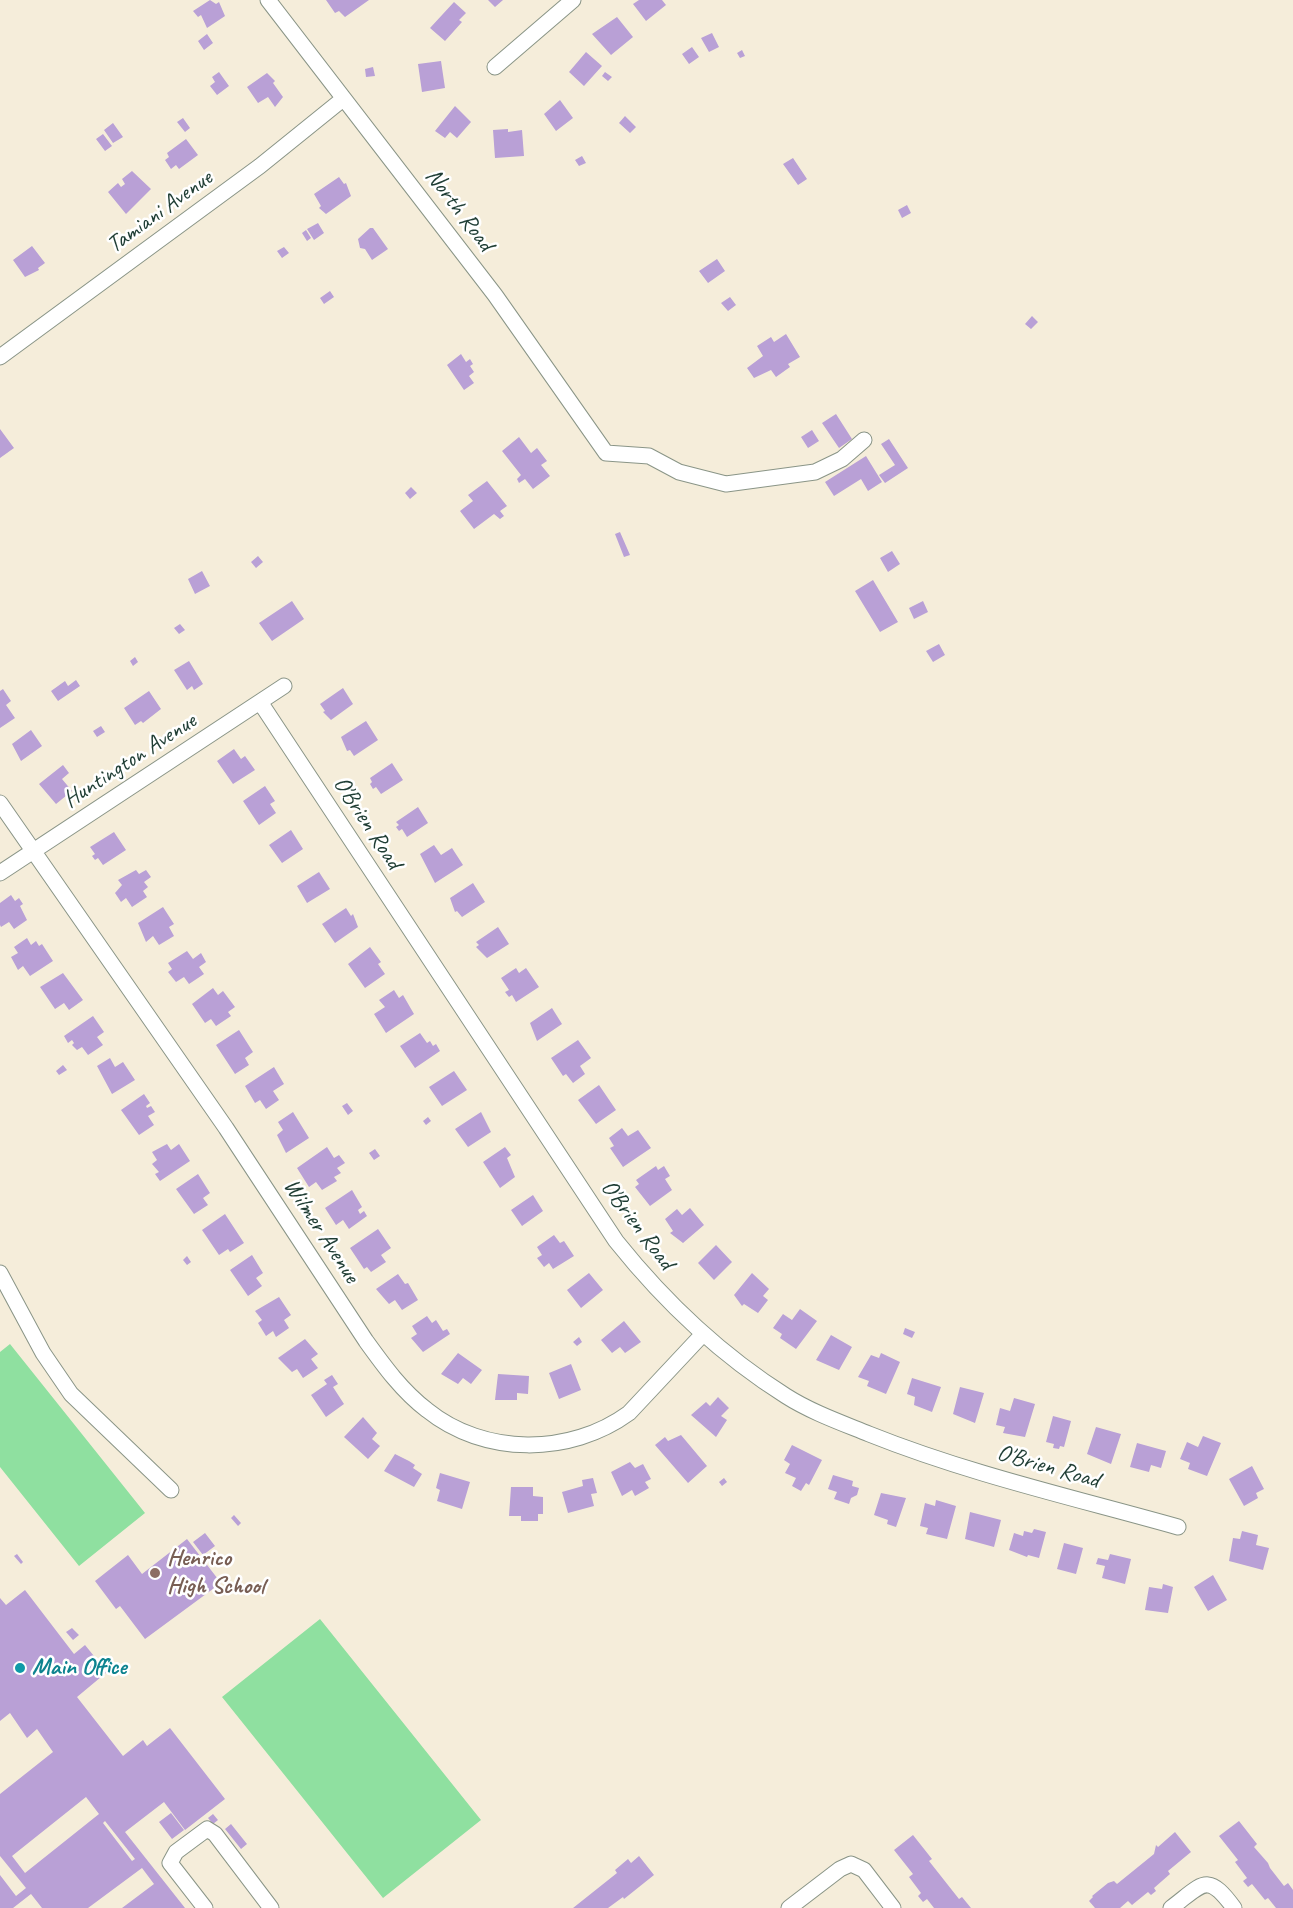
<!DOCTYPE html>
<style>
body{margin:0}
canvas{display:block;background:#f5edda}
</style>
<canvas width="1293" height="1908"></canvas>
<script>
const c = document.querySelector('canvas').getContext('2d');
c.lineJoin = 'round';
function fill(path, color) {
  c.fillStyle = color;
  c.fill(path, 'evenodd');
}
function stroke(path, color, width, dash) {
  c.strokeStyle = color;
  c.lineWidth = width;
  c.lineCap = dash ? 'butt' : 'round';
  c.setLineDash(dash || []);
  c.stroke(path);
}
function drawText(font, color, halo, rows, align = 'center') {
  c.font = font + ' Caveat,sans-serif';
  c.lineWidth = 5;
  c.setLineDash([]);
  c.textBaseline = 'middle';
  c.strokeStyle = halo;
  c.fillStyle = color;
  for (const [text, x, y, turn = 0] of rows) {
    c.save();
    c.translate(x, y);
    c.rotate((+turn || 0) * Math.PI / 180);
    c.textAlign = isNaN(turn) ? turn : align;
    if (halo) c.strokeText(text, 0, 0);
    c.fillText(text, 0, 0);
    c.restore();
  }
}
const green = new Path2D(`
 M10,1344L145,1513L79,1566L0,1467V1352Z
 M320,1619L481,1820L383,1898L222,1697Z`);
const building = new Path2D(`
 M210,0L216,4L219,2L225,16L207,28L201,15L198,17L193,11Z
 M326,0H369L345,17L339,11L335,13Z
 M488,0H503L495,7Z
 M639,0H662L666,5L646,21L633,4Z
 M454,2L466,13L459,20L462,22L445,41L430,28Z
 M617,17L633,37L611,55L592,34Z
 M712,33L719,47L709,52L701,38Z
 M207,34L213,43L204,50L198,41Z
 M692,47L699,57L689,64L682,54Z
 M742,50L745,56L740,58L737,53Z
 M586,52L602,66L584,86L569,72Z
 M441,61L445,88L422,92L418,64Z
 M373,67L375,76L366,77L365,69Z
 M219,72L229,86L217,95L210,86L215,82L212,77Z
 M605,72L612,77L608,81L602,76Z
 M267,73L275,81L273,83L283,97L275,107L268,97L258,103L247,87Z
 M560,100L573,118L556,131L544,114Z
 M455,106L471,122L457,138L450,132L445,138L435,131Z
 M625,116L636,127L630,133L619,123Z
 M183,118L190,128L185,132L177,122Z
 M113,123L123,137L113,143L104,130Z
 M508,129V132L522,130L524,156L495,158L493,130Z
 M103,134L112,146L105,151L96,139Z
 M186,139L198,155L179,169L176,165L171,169L165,160L169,157L167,153Z
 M582,156L586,163L579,166L575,160Z
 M793,158L807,179L798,185L783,164Z
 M132,171L151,189L126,214L108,192L118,183L121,187L125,184L122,179Z
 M339,177L344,184L346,183L351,196L326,214L319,208L321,206L314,194Z
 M907,205L911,213L902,218L898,210Z
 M318,223L324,233L314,240L307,229Z
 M370,228H373L388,249L372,260L365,249L360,248L358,239Z
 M306,230L311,238L307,241L302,233Z
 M32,246L45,263L38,268L39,270L25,277L13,260Z
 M284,247L289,253L282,258L277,251Z
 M717,259L725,271L708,283L699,271Z
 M330,291L334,297L324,304L320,298Z
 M730,297L736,305L728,311L721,303Z
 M1032,316L1038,322L1031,329L1025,324Z
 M786,334L800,357L788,364L790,367L776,377L771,370L754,378L747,368L763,356L757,346L771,337L774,342Z
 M461,354L466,362L470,359L473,364L470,366L474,372L469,376L474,383L464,390L447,365Z
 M836,414L852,439L839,448L822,423Z
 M0,429L14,448L0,458Z
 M812,430L819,441L808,448L801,437Z
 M519,437L531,453L537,448L547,461L541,465L550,476L533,489L525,479L519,483L517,479L521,475L502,451Z
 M889,439L908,468L885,483L879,475L895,465L881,444Z
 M866,456L882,482L868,491L861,479L834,496L825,482Z
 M487,481L507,506L500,511L504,516L500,519L494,514L474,529L460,511L473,501L468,495Z
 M411,487L417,493L410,499L405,493Z
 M620,532L630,555L624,557L615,534Z
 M892,551L900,564L888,572L880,558Z
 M258,556L263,562L256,568L251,562Z
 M202,571L210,586L195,594L188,579Z
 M873,580L898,622L880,632L855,591Z
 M292,601L304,619L272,641L259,623Z
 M923,601L928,612L914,619L909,608Z
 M180,624L185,630L179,634L174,628Z
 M939,644L945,655L933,662L926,651Z
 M135,657L138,662L133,666L130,661Z
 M189,661L203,684L194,690L192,686L187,690L174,670Z
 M76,680L80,686L58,701L51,691L65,681L68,686Z
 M343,688L353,704L331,720L323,712L325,711L320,704Z
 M3,689L11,701L6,705L15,718L0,728V691Z
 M149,691L161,709L143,723L141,721L135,725L124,708Z
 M366,721L378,740L354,756L350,750L347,751L341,737Z
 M101,726L105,732L97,737L93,731Z
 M31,730L42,746L21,761L12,744Z
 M234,749L241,759L245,756L255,770L233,784L217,761Z
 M392,763L403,780L381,794L376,787L373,789L370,784L372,782L370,778Z
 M63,765L69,773L62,779L72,791L56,804L39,784Z
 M265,786L275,801L270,804L276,813L259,825L243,801Z
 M418,807L428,823L407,837L402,829L399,831L396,827L399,825L396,822Z
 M291,830L303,849L282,863L269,845Z
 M114,832L126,850L103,865L98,858L95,860L92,856L95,854L90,847Z
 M434,845L441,855L452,848L463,865L435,883L420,854Z
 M136,870L139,874L146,870L151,877L144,882L148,887L143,891L147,897L132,907L126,898L121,902L115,893L122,885L118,880Z
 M319,872L330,889L307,903L297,886Z
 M473,883L485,902L462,917L457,911L455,912L450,898Z
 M11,895L15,901L19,898L23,904L20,906L27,920L14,929L9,922L1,927L0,925V903Z
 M163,907L174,924L169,927L174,936L159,945L153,936L146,942L138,923Z
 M346,908L351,916L353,914L358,927L335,943L322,924Z
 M498,927L509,944L487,958L476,947L479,945L476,942Z
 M27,938L31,945L36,941L39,946L42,944L53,961L30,976L23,966L18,970L11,957L18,953L14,947Z
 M370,947L381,962L378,964L385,974L365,988L348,964Z
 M187,951L193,959L201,953L206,962L199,967L204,974L189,984L184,977L176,982L168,972L172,969L168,963Z
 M516,968L519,973L526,968L539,987L516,1002L512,995L509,997L505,992L509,990L501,978Z
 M63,973L83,1000L69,1010L64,1003L55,1009L40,987Z
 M213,988L218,995L223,991L235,1007L228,1012L231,1016L216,1026L211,1019L205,1023L192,1004Z
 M394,990L399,998L403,995L414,1014L386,1033L374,1014L385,1007L379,1000Z
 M552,1008L562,1024L537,1041L530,1023Z
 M93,1016L104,1032L97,1037L103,1045L88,1055L82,1047L77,1050L72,1045L74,1043L72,1040L68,1043L64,1036Z
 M239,1030L253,1052L245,1058L249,1065L235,1074L216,1045Z
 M420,1033L427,1043L430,1041L433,1046L436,1044L440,1051L415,1068L400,1046Z
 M578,1040L591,1058L580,1066L585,1074L573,1083L566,1074L563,1076L551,1058Z
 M110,1058L115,1067L123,1062L135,1080L112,1094L97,1066Z
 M63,1065L67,1070L59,1075L56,1071Z
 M274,1067L284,1084L273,1091L279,1100L266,1109L260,1100L255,1103L245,1086Z
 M454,1071L467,1090L442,1106L429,1087Z
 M599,1085L616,1110L596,1124L578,1100Z
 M144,1094L150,1103L146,1106L147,1108L151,1106L155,1112L148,1116L154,1125L139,1135L121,1110Z
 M347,1103L353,1111L348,1115L342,1106Z
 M293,1112L309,1138L286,1153L277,1135L283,1130L278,1122Z
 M481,1112L491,1132L468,1147L455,1129Z
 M428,1117L431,1121L426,1125L423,1121Z
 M622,1128L628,1136L638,1130L651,1148L623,1167L610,1148L614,1146L609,1138Z
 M167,1144L171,1150L179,1144L190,1161L160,1181L155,1174L159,1172L152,1164L157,1160L152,1152Z
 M327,1147L334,1158L339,1155L345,1163L337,1168L341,1173L334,1177L337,1181L322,1190L316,1182L309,1187L297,1168Z
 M505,1147L511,1155L507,1158L515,1177L500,1188L483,1162Z
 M375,1149L380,1156L374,1160L369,1153Z
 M656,1166L658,1170L664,1166L670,1176L665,1179L672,1190L650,1206L635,1187L639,1184L636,1180Z
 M198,1174L210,1193L203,1198L208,1205L194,1214L176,1189Z
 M352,1190L362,1207L358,1210L360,1214L364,1211L367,1216L349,1229L343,1220L336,1225L325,1208Z
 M533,1195L543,1211L522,1226L511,1210Z
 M690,1208L704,1225L683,1243L670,1233L673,1231L665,1219L677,1209L682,1215Z
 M225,1214L244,1243L230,1252L228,1249L219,1255L202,1230Z
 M378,1229L391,1248L381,1255L386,1262L371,1272L367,1267L364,1269L350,1248Z
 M554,1235L560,1243L564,1241L574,1256L553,1269L549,1263L544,1267L537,1258L542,1255L537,1247Z
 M716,1245L732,1262L714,1280L698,1263Z
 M252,1255L263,1273L256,1278L262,1286L248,1296L230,1270Z
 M187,1256L191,1262L187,1265L183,1260Z
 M589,1273L603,1290L581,1308L567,1290Z
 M752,1273L769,1289L763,1296L768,1300L758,1313L744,1304L742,1306L734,1295Z
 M398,1274L405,1284L408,1283L418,1300L402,1310L395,1300L389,1304L376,1289Z
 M279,1297L291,1315L284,1320L289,1328L276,1337L273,1331L266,1336L258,1323L262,1320L255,1311Z
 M800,1309L817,1321L796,1349L780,1338L782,1334L773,1328L783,1314L792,1320Z
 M427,1316L432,1323L436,1320L443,1331L447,1329L450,1334L423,1352L411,1338L417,1334L412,1326Z
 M624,1321L641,1342L625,1353L620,1347L612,1353L601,1340Z
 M905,1328L915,1332L912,1338L903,1334Z
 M831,1335L852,1347L839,1370L816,1360Z
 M579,1337L582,1342L577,1346L573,1342Z
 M305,1339L318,1354L311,1359L318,1368L303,1378L297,1369L292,1372L278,1358Z
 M458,1353L482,1370L471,1384L463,1378L458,1384L441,1374Z
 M881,1353L900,1362L886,1394L867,1386L869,1381L858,1377L871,1355L879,1358Z
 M571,1364L581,1390L559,1399L549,1373Z
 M498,1374L529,1376L528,1394L517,1393V1400H495Z
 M332,1375L338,1384L333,1387L344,1404L326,1417L311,1395L327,1384L324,1380Z
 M912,1378L941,1387L932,1412L914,1405L915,1397L907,1394Z
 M960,1387L984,1393L975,1423L953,1414Z
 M718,1397L729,1408L721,1416L727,1420L716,1437L691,1415L706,1402L710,1406Z
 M1014,1398L1035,1404L1025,1437L1003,1433L1005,1427L996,1425L1000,1408L1010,1411Z
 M1053,1416L1071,1421L1064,1447L1060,1446L1059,1449L1053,1448L1054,1444L1046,1442Z
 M363,1417L377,1433L372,1439L380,1446L368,1459L344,1437Z
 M1096,1427L1121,1434L1111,1464L1087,1454Z
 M681,1435L707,1466L688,1483L655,1445L665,1437L668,1441Z
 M1203,1436L1221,1443L1207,1476L1188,1469L1190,1463L1180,1459L1187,1442L1198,1447Z
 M1137,1443L1166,1451L1161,1468L1151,1465L1149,1472L1130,1467Z
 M792,1445L822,1460L809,1485L806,1483L801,1491L792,1486L796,1478L785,1473L790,1464L784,1460Z
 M395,1454L409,1461L415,1465L413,1468L422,1474L414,1487L384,1471Z
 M630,1462L635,1468L643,1464L651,1479L645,1482L649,1488L635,1496L632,1490L622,1496L611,1472Z
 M1252,1466L1264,1489L1256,1493L1258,1498L1244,1506L1229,1479Z
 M440,1473L470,1482L462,1509L437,1501L440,1490L436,1488Z
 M833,1475L853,1481L852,1486L859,1488L857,1495L851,1498L849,1504L834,1499L837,1492L828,1489Z
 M593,1478L597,1493L591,1494L594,1506L568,1513L562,1492L583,1486L582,1480Z
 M724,1478L727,1482L722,1486L719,1482Z
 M511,1487H533V1496L543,1497V1514H538V1521H521V1516H509Z
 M881,1493L906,1498L896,1527L887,1524L888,1520L874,1515Z
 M936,1500L956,1506L947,1539L926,1534L928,1528L920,1526L925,1503L935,1506Z
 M970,1512L1001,1520L994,1547L965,1539Z
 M234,1515L241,1523L238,1526L231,1518Z
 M1034,1529L1046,1532L1039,1558L1028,1555L1027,1557L1009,1550L1014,1533L1023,1536L1024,1531L1032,1533Z
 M1242,1531L1258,1535L1256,1545L1269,1548L1263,1570L1229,1561L1233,1538L1240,1539Z
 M205,1533L215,1546L203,1555L193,1542Z
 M187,1539L221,1583L145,1639L120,1606L116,1609L95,1581L128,1555L142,1574Z
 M1064,1543L1083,1548L1076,1574L1057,1569Z
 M17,1554L23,1562L21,1564L14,1556Z
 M1110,1554L1131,1559L1125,1584L1102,1578L1105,1566L1096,1564L1098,1558L1108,1560Z
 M1213,1575L1227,1600L1208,1611L1194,1587Z
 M1163,1584L1173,1587L1168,1613L1145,1610L1149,1587L1162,1589Z
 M25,1590L74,1654L85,1645L107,1672L77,1697L123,1756L143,1740L147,1746L170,1728L225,1799L185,1830L164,1802L125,1832L185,1908H122L154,1884L142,1868L88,1908H42L31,1894L13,1908H0V1875L16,1896L26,1888L0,1856V1794L53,1752L37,1729L27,1738L10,1713L0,1721V1598L6,1605ZM86,1797L99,1814L25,1873L12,1856ZM105,1821L135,1859L132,1861L103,1823Z
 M72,1628L79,1635L73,1640L66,1632Z
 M171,1813L184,1830L172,1839L159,1822Z
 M213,1814L218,1820L213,1824L208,1818Z
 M1239,1821L1257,1844L1254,1847L1268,1863L1270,1868L1284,1886L1288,1883L1293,1890V1908H1276L1268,1898L1265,1900L1252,1884L1248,1887L1243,1881L1247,1878L1235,1862L1238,1860L1219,1836Z
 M231,1824L247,1844L241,1849L225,1829Z
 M1175,1832L1191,1852L1168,1871L1170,1874L1154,1888L1156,1891L1151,1895L1148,1892L1132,1905L1128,1901L1120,1908H1095L1089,1901L1093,1897L1092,1896L1108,1883L1114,1881L1117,1884L1154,1854L1156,1845L1158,1847Z
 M913,1835L932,1859L929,1861L959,1899L962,1897L971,1908H934L927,1899L923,1902L918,1896L921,1893L909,1877L913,1874L894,1850Z
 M639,1856L654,1875L624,1899L623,1897L608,1908H573L617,1873L615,1870L628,1859L631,1863Z`);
const minor = new Path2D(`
 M268,0L495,295L606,453L649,456L679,472L726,484L815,472L842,459L864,440
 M495,67L573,0
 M0,357L260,166L343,99
 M260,702L616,1241C664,1301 721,1355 786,1396C811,1412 842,1423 869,1434C969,1474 1075,1498 1178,1527
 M0,803L226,1128L366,1341C384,1366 402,1391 427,1410C484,1456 570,1456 629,1413L703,1334
 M0,873L284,686
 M0,1273L43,1353L71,1394L171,1490
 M205,1908L170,1863L176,1852L207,1829L215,1834L271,1908
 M789,1908L840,1869L851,1864L864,1870L893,1908
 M1171,1908C1203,1884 1207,1871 1234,1908`);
const markers = [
 [155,1573,6,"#8d6e63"],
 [20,1668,6,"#0f9aa8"]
];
const streetNames = [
 ["North Road",459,210,53],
 ["Tamiani Avenue",160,212,-36],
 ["Huntington Avenue",130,761,-33],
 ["O'Brien Road",367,823,57],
 ["O'Brien Road",637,1225,53],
 ["Wilmer Avenue",321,1231,57],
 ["O'Brien Road",1048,1467,16]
];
const educationNames = [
 ["Henrico",167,1559],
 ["High School",167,1587]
];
const cultureNames = [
 ["Main Office",32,1668]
];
fill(green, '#8fe0a0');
fill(building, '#b9a0d6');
stroke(minor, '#8a9587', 17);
stroke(minor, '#fff', 15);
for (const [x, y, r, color] of markers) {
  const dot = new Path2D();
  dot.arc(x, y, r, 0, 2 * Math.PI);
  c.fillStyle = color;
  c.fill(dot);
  stroke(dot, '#fff', 2);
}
drawText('24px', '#1f3d34', '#fff', streetNames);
drawText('bold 24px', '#785e54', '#fff', educationNames, 'left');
drawText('bold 24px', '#0d838f', '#fff', cultureNames, 'left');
</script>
